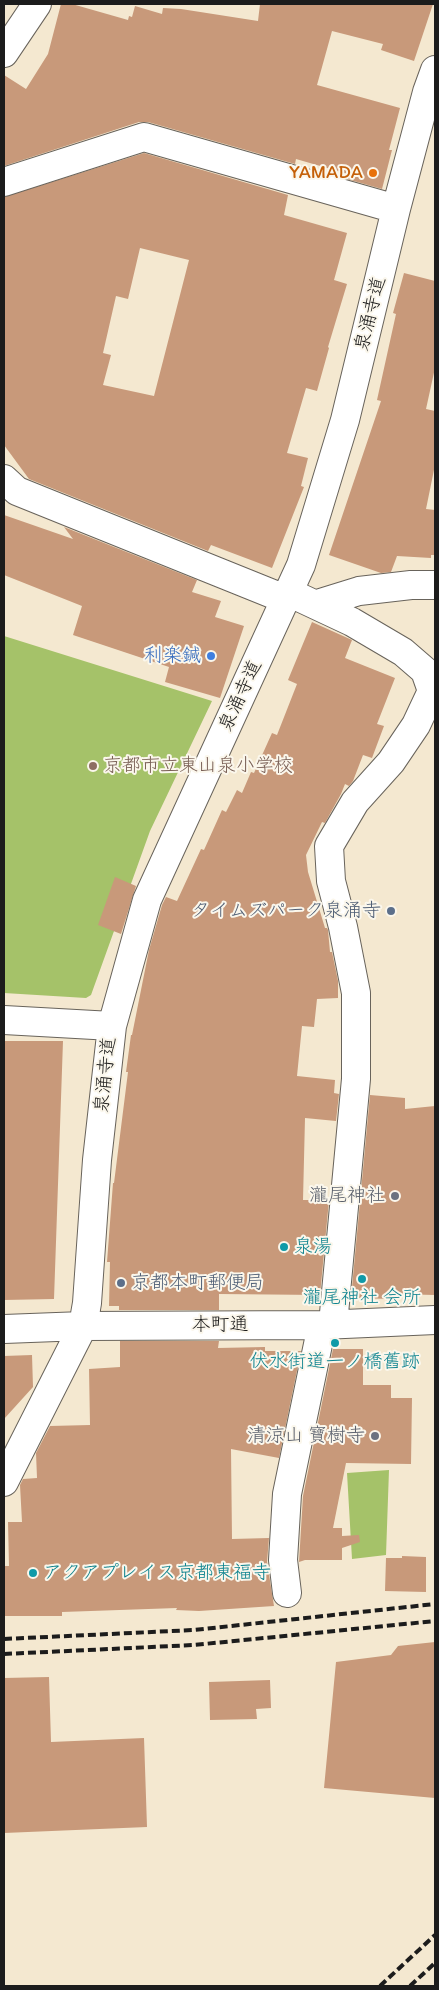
<!DOCTYPE html>
<meta charset="utf-8">
<style>
body{margin:0}
#map{position:relative;width:439px;height:1990px;overflow:hidden;background:#f4e8d0;font-family:Itim,sans-serif}
canvas{display:block}
.frame{position:absolute;inset:0;border:5px solid #1c1c1c;pointer-events:none}
</style>
<div id="map">
<canvas width="439" height="1990"></canvas>
<div class="frame"></div>
</div>
<script>
const c = document.querySelector('canvas').getContext('2d');
c.lineJoin = 'round';
function fill(path, color) {
  c.fillStyle = color;
  c.fill(path, 'evenodd');
}
function stroke(path, color, width, dash) {
  c.strokeStyle = color;
  c.lineWidth = width;
  c.lineCap = dash ? 'butt' : 'round';
  c.setLineDash(dash || []);
  c.stroke(path);
}
function drawText(font, color, halo, rows, align = 'center') {
  c.font = font + ' Itim,"Klee One",sans-serif';
  c.lineWidth = 4;
  c.setLineDash([]);
  c.textBaseline = 'middle';
  c.strokeStyle = halo;
  c.fillStyle = color;
  for (const [text, x, y, turn = 0] of rows) {
    c.save();
    c.translate(x, y);
    c.rotate((+turn || 0) * Math.PI / 180);
    c.textAlign = isNaN(turn) ? turn : align;
    if (halo) c.strokeText(text, 0, 0);
    c.fillText(text, 0, 0);
    c.restore();
  }
}
const green = new Path2D(`
 M4,636L212,701L150,831L91,995L86,998L4,993Z
 M389,1470L386,1555L352,1559L347,1473Z`);
const building = new Path2D(`
 M61,4H72L128,20L129,16L132,17L135,6L162,14L163,8L181,9L258,21L260,4H433L414,61L381,50L383,44L332,31L317,85L400,108L389,150H392L382,189L347,179L348,174L296,159L295,164L148,122H139L4,166V75L26,89L48,54Z
 M144,153L288,195L284,215L347,233L334,280L347,284L328,347L329,348L317,391L306,388L287,453L308,458L301,486L304,487L272,568L211,545L208,551L29,479L4,445V197ZM140,248L189,260L154,396L103,385L111,355L103,353L116,296L128,299Z
 M404,273L435,281V368L426,409L435,411V465L426,509L435,510V555H431V558L397,556L391,572L381,573L329,555L381,401L377,400L396,314L393,313Z
 M4,515L73,539L64,527L197,580L192,592L221,601L215,617L244,626L220,698L165,682L169,667L73,635L82,606L4,575Z
 M312,622L352,640L345,658L395,678L377,724L384,726L372,758L363,755L353,781L349,786L345,784L341,794L325,823L322,822L306,855L308,872L325,928H327L328,930L330,952H332L338,981V998L317,999L314,1027L302,1026L297,1076L335,1080L334,1093L339,1094L336,1121L305,1118L303,1200H329L320,1295L219,1294V1310H119V1306H109L110,1262H107L113,1183H114L128,1072H126L131,1035H132L149,950L162,905L166,897L177,901L201,849L204,850L222,810L226,812L237,790L242,793L251,772L254,773L272,733L277,735L297,684L288,680Z
 M115,877L136,886L121,934L98,925Z
 M4,1041H63L54,1299L4,1300Z
 M370,1095L405,1098V1109L435,1106V1295L393,1294L394,1299L351,1298Z
 M120,1341H219L218,1348L265,1347V1351H301L279,1458L231,1449L232,1539L269,1538L267,1562L274,1606L199,1611L176,1610L177,1608L62,1612V1616H4V1566H9L8,1522H22L20,1485L23,1479L37,1478L36,1453L50,1426L90,1425L89,1369L120,1367Z
 M333,1349H363V1385H391V1398H412L411,1464L346,1463L333,1528H342V1536L359,1535L360,1542L342,1548V1560H305L299,1562L303,1496Z
 M32,1355L33,1387L4,1419V1356Z
 M402,1556L426,1557V1592L385,1591L386,1558H402Z
 M435,1642V1798L324,1788L336,1662L391,1655L398,1646Z
 M49,1677L51,1742L144,1738L147,1827L4,1833V1678Z
 M270,1680L271,1708L256,1709L257,1719L210,1720L209,1682Z`);
const street = new Path2D(`
 M4,53L37,4
 M4,182L144,137L396,209
 M4,479L17,491L285,599
 M288,592L352,622L403,652L425,671L432,691L416,725L391,762L355,802L329,846L331,881L343,927L356,993V1079L333,1324
 M317,604L359,591L411,585H435
 M4,1020L112,1026
 M4,1329L83,1326L322,1325L435,1320
 M4,1482L83,1326L87,1303L97,1160L112,1026L147,900L301,565L345,420L396,209L427,92L435,70
 M287,1593L283,1560L287,1494L322,1325`);
const rail = new Path2D(`
 M4,1639L194,1630L435,1604
 M4,1654L194,1645L435,1621
 M380,1986L435,1935
 M410,1986L435,1963`);
const markers = [
 [373,173,5,"#e8710a"],
 [211,656,5,"#3f7fe0"],
 [93,766,5,"#8d6e63"],
 [391,911,5,"#5c6f8a"],
 [395,1196,5,"#6b7280"],
 [284,1247,5,"#0f9aa8"],
 [362,1279,5,"#0f9aa8"],
 [121,1283,5,"#5c6f8a"],
 [335,1343,5,"#0f9aa8"],
 [375,1436,5,"#6b7280"],
 [33,1573,5,"#0f9aa8"]
];
const foodNames = [
 ["YAMADA",363,173]
];
const streetNames = [
 ["泉涌寺道",371,314,-76],
 ["泉涌寺道",241,696,-65],
 ["泉涌寺道",106,1075,-84],
 ["本町通",220,1325]
];
const shopNames = [
 ["利楽鍼",201,656]
];
const educationNames = [
 ["京都市立東山泉小学校",103,766]
];
const serviceNames = [
 ["タイムズパーク泉涌寺",381,911],
 ["京都本町郵便局",131,1283,"left"]
];
const worshipNames = [
 ["瀧尾神社",385,1196],
 ["清涼山 寶樹寺",365,1436]
];
const cultureNames = [
 ["泉湯",294,1247],
 ["瀧尾神社 会所",362,1298,"center"],
 ["伏水街道一ノ橋舊跡",335,1362,"center"],
 ["アクアプレイス京都東福寺",43,1573]
];
fill(green, '#a5c269');
fill(building, '#c8997a');
stroke(street, '#68635b', 30);
stroke(street, '#fff', 28);
stroke(rail, '#1c1c1c', 4, [8, 4]);
for (const [x, y, r, color] of markers) {
  const dot = new Path2D();
  dot.arc(x, y, r, 0, 2 * Math.PI);
  c.fillStyle = color;
  c.fill(dot);
  stroke(dot, '#fbf7ec', 2);
}
drawText('19px', '#c56008', '#fbf7ec', foodNames, 'right');
drawText('19px', '#1c1c1c', '#fbf7ec', streetNames);
drawText('19px', '#366cbe', '#fbf7ec', shopNames, 'right');
drawText('19px', '#785e54', '#fbf7ec', educationNames, 'left');
drawText('19px', '#4e5e75', '#fbf7ec', serviceNames, 'right');
drawText('19px', '#5b616d', '#fbf7ec', worshipNames, 'right');
drawText('19px', '#0d838f', '#fbf7ec', cultureNames, 'left');
</script>
